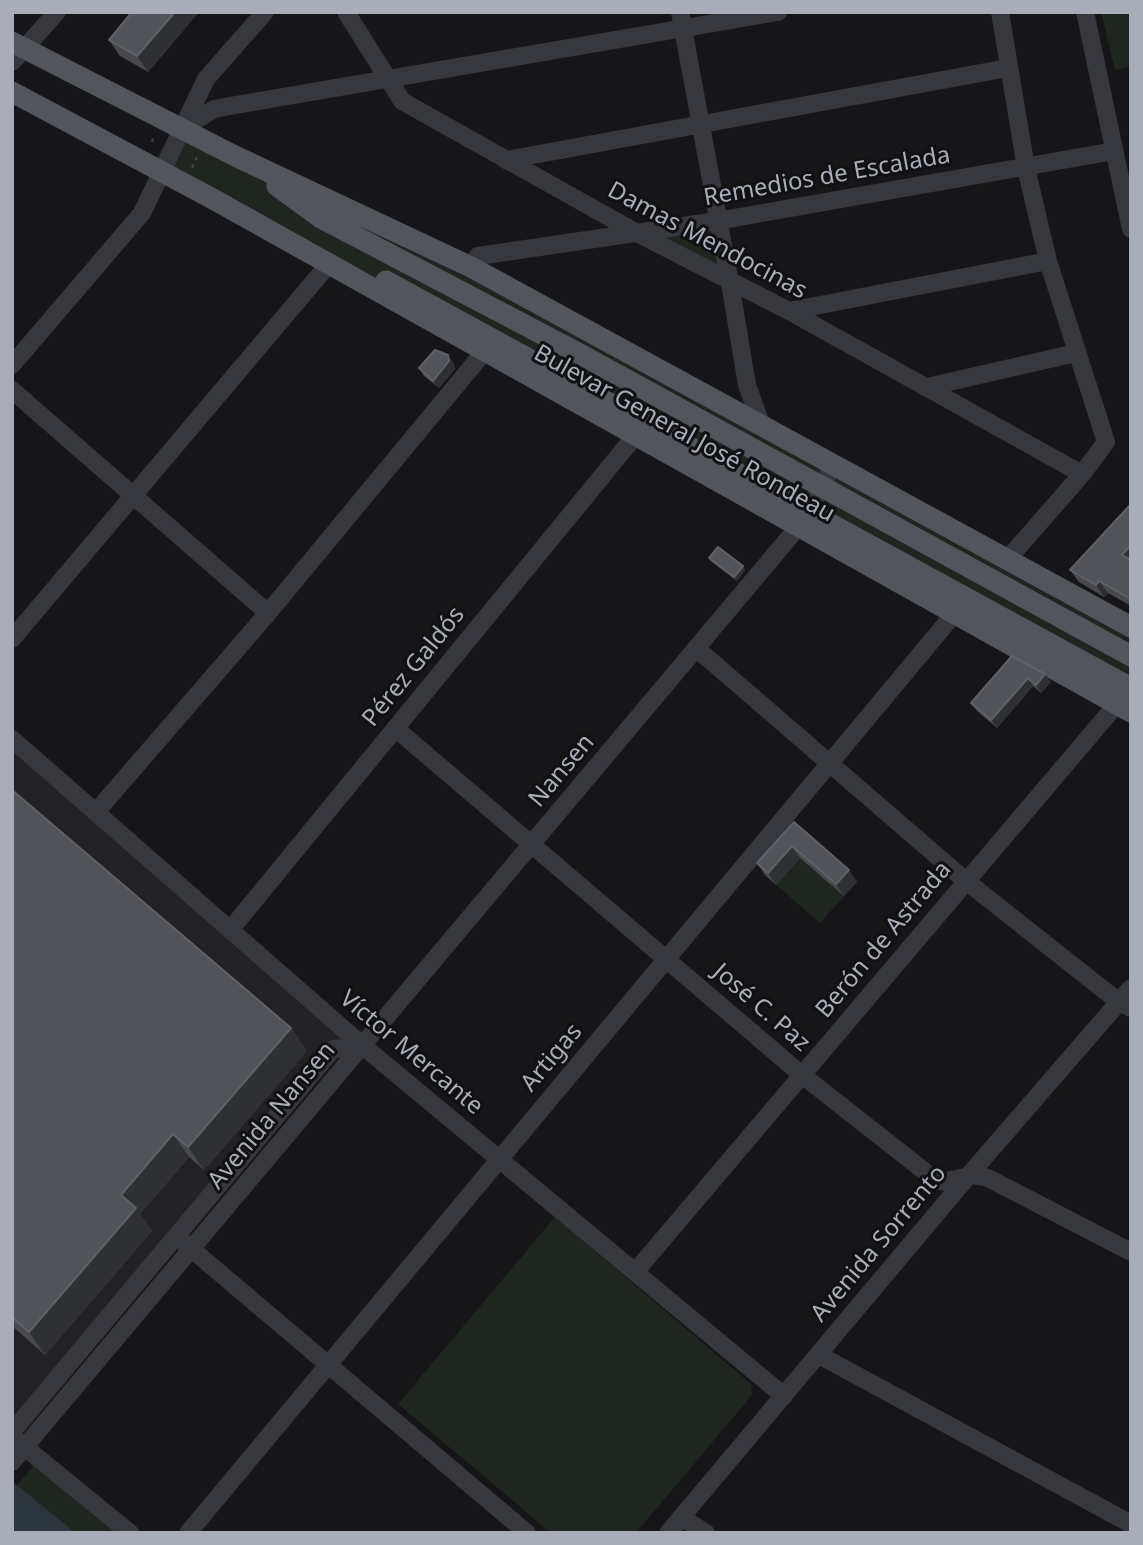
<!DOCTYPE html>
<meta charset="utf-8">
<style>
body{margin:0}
#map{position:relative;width:1143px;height:1545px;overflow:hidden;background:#161618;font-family:"Noto Sans",sans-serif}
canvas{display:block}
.frame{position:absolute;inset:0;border:14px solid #a8adb8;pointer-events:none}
</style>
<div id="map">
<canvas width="1143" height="1545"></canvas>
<div class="frame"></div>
</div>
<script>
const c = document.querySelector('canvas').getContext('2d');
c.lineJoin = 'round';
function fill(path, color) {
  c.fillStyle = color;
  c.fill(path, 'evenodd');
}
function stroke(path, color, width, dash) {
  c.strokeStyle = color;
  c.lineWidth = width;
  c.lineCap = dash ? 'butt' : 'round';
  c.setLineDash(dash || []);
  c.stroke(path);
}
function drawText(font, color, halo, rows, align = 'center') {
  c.font = font + ' "Noto Sans",sans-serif';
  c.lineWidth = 6;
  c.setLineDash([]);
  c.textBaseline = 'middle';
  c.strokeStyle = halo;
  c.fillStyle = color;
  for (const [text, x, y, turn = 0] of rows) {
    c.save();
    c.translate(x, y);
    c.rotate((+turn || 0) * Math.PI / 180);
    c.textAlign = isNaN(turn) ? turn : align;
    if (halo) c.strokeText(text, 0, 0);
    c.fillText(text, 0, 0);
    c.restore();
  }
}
const built = new Path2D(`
 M12,739L363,1046L333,1050L12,1432Z`);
const green = new Path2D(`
 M1101,12H1131V66L1115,70Z
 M184,128L471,267L1131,627V712L162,173Z
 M712,228L721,271L666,244V235Z
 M802,833L857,882L820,923L765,875Z
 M555,1217L751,1384L752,1395L636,1533H551L398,1404Z
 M34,1465L118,1533H76L17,1485Z`);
const water = new Path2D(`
 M12,1481L17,1485L76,1533H12Z`);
const path = new Path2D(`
 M152,142L155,134
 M192,168L198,155`);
const minor = new Path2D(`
 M346,12L402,101L637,233L789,311L1082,474
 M680,12L730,283L747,385L761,424L769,429
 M1000,12L1026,168L1048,261L1106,442L1082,474L1007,560
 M1085,12L1131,229
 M12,62L57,12
 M184,128L214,109L230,106L778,12
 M506,160L1008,68
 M471,267L478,256L717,221L1114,151
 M789,311L1048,261
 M12,365L142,213L206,79L265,12
 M927,387L1076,353
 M12,390L268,613
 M12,639L328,265
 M696,648L966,881L1119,1002L1131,1008
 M395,728L802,1075L937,1181C957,1183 967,1171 988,1178L1131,1252
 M12,739L363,1046L784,1396
 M96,812L268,613L484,352
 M230,930L635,436
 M182,1241L527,1533
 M635,1272L1116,705
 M819,1355L1131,1524
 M12,1432L333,1049L363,1046
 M16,1440L130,1533
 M12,1462L798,527L834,465
 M681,1517L706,1533
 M188,1533L954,614
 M668,1533L969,1175L1131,988`);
const major = new Path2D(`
 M12,42L235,156L471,267L1131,627
 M12,92L213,199L1131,712
 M277,186L321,218L578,353L1131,656
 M386,281L1131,688`);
const wall = new Path2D(`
 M132,12H199L148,72L120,56L109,40Z
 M448,355L453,363L455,369L439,388L424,376L419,368Z
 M1131,504V606L1108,593L1104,597L1079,582L1070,570Z
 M709,558L743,566L745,570L737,581L712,562Z
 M1012,656L1051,682L1041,693L1033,686L997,728L977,711L971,703Z
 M12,790L291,1028L307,1051L204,1170L189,1157L140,1214L152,1231L45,1355L12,1326Z
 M794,822L857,882L844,896L800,858L776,885L765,875L757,863Z`);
const shadedWall = new Path2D(`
 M175,12H199L148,72L137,56Z
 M448,355L453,363L455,369L439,388L433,381Z
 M1131,545V567L1122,555Z
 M743,566L745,570L737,581L734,577Z
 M1099,581L1108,593L1104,597L1096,585Z
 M1045,674L1051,682L1041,693L1036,685Z
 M1028,678L1033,686L997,728L991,720Z
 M792,846L800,858L776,885L768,873Z
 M849,870L857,882L844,896L836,884Z
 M291,1028L307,1051L204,1170L188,1147Z
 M173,1134L189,1157L140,1214L152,1231L45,1355L29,1332L121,1195Z`);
const building = new Path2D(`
 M132,12H175L137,56L109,40Z
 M435,350L448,355L449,361L433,381L419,368Z
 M1131,504V545L1122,555L1131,560V599L1099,581L1096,585L1070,570Z
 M718,547L743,566L734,577L709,558Z
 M1012,656L1045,674L1036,685L1028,678L991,720L971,703Z
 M12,790L291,1028L188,1147L173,1134L121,1195L136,1208L29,1332L12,1317Z
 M794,822L849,870L836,884L792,846L768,873L757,863Z`);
const streetNames = [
 ["Remedios de Escalada",827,177,-10],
 ["Damas Mendocinas",707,241,28],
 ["Bulevar General José Rondeau",684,434,29],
 ["Pérez Galdós",414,667,-51],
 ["Nansen",562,771,-50],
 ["Berón de Astrada",884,940,-50],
 ["José C. Paz",761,1008,41],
 ["Víctor Mercante",411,1053,40],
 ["Artigas",552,1058,-50],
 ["Avenida Nansen",272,1116,-50],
 ["Avenida Sorrento",879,1244,-50]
];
fill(built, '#222225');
fill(green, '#1e261f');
fill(water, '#2c353c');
stroke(path, '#3d3f44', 2.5, [3.5, 5]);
stroke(minor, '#37383d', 18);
stroke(major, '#53555c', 21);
fill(wall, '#47494d');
fill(shadedWall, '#2f3033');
fill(building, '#525359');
stroke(building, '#5f6168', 2);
drawText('24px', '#a8adb8', '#111113', streetNames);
</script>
